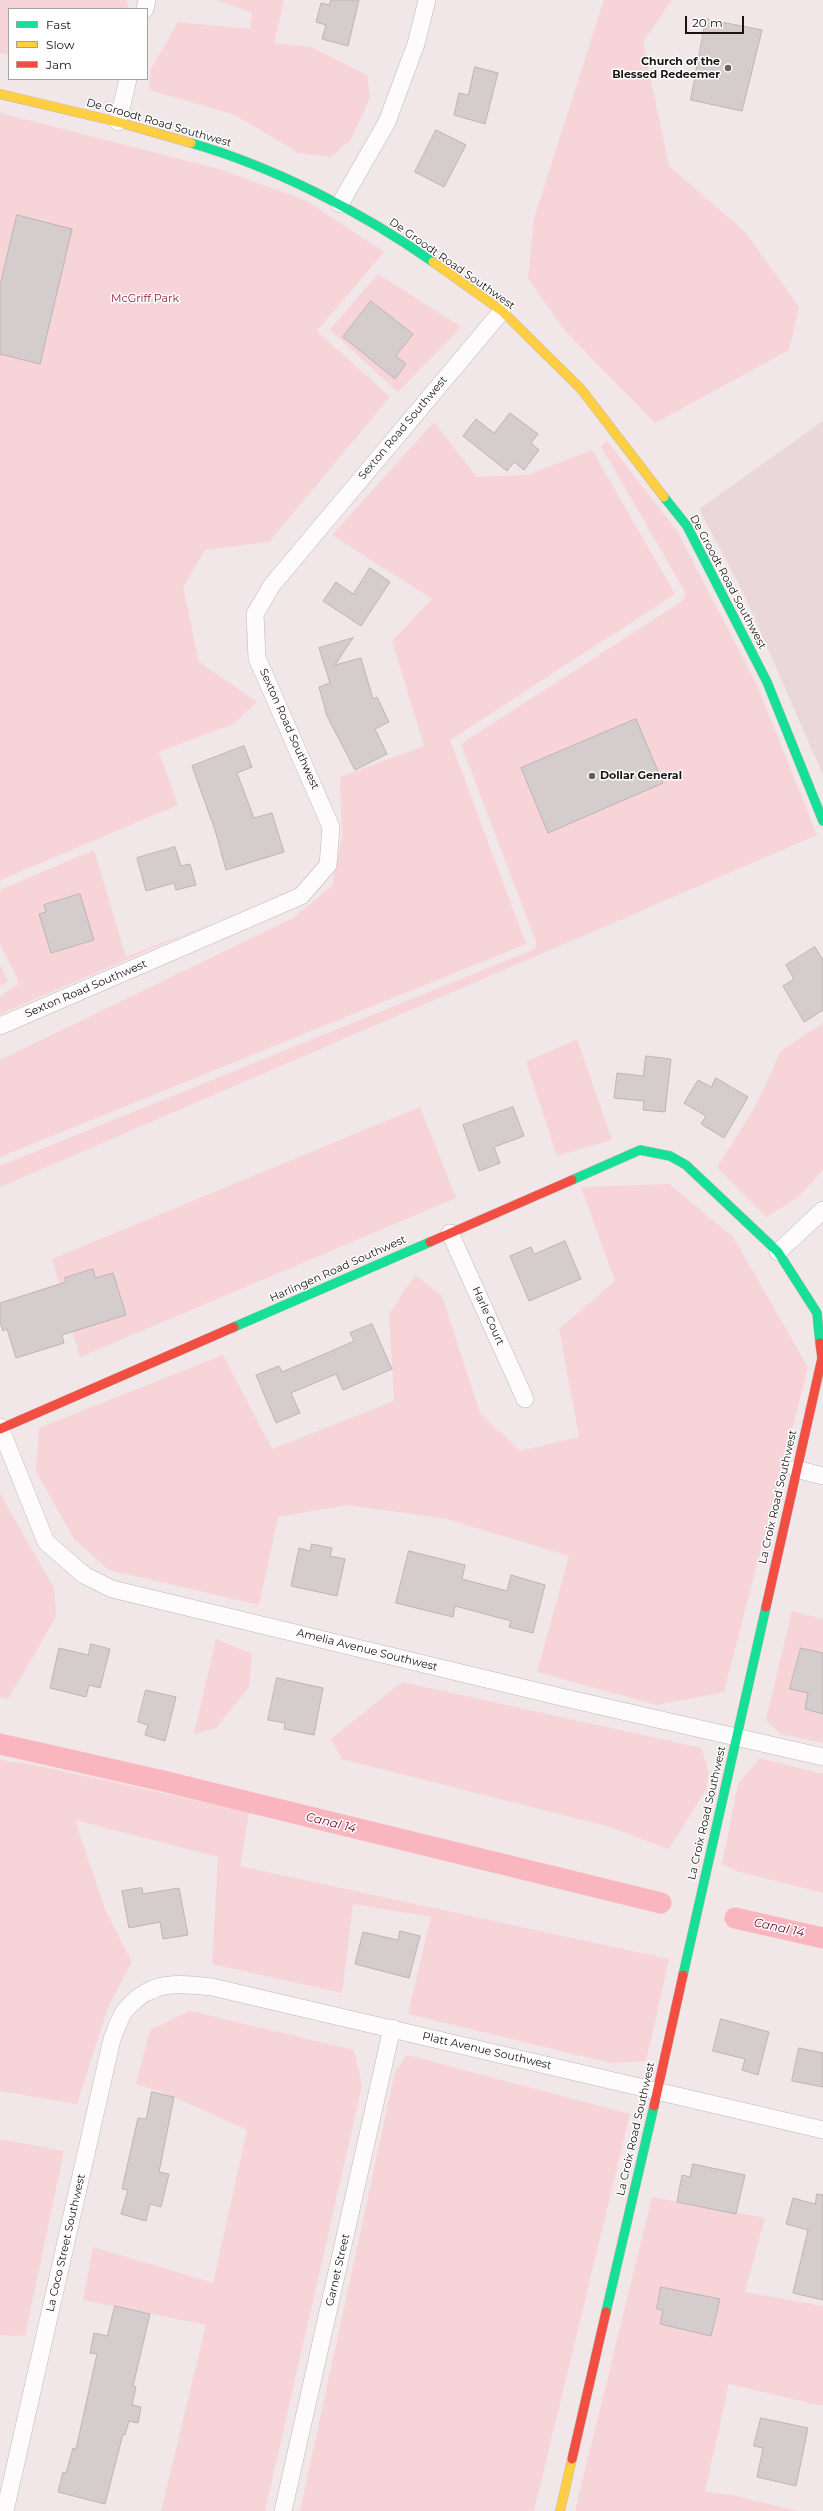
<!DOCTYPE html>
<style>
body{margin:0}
#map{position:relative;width:823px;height:2511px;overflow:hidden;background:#f1e6e8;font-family:Montserrat,sans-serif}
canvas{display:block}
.legend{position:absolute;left:8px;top:8px;width:140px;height:72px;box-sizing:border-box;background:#fff;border:1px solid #a3a1a1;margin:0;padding:5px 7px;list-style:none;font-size:12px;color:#191314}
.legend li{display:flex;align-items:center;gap:8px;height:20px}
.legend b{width:20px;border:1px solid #a3a1a1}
.scale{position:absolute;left:685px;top:16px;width:59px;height:18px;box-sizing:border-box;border:2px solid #191314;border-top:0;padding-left:5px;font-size:12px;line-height:14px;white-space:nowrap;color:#191314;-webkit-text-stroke:3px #fff;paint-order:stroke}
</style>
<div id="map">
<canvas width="823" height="2511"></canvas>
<ul class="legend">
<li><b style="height:5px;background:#16e098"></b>Fast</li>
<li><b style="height:5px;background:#ffcf43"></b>Slow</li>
<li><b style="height:5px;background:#f24e42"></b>Jam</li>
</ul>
<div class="scale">20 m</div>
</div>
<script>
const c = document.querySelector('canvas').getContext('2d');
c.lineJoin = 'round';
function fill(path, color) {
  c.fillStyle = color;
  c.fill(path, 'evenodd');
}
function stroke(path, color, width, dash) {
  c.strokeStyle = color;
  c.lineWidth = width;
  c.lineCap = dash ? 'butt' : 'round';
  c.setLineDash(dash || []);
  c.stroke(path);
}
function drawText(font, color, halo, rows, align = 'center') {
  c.font = font + ' Montserrat,sans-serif';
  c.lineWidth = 3;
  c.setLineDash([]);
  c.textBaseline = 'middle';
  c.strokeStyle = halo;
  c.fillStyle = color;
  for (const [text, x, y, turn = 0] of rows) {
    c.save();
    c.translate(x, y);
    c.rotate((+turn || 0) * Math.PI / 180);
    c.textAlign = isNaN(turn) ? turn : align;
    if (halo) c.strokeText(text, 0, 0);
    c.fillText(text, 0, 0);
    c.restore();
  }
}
const built = new Path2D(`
 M823,421V775L744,594L699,509Z`);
const green = new Path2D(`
 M0,0H127L128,9H9V55L0,53Z
 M217,0H284L274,43L311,47L367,75L370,98L351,139L331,157L299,153L235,115L149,90L151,69L178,22L250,29L252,13Z
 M604,0H672L643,42L669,166L746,233L799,307L789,350L655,423L565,331L528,278L534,218Z
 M0,113L219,169L305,200L384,252L317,331L390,397L269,542L205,550L183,587L199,662L257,702L233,724L159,752L178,805L0,880Z
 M378,274L461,327L398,392L330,330Z
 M434,422L477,477L527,475L592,450L675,594L450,740L526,944L0,1157V1060L293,918L332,886L342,836L340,777L424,746L392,641L432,599L332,535Z
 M607,441L677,531L757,685L817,835L0,1187V1166L535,949L536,942L461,744L681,602L685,597L684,590L601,446Z
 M94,850L126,957L212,923L0,1014V997L18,984L17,978L0,943V890Z
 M0,965L8,981L0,986Z
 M823,1023V1170L797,1198L766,1217L717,1167L755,1107L781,1051Z
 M577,1039L612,1140L557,1156L526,1062Z
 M420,1107L456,1198L80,1357L52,1259Z
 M669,1184L733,1237L808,1367L724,1692L657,1705L537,1672L569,1556L447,1519L347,1505L278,1517L259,1605L109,1570L74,1539L36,1471L39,1428L223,1355L272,1449L394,1401L389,1314L415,1275L442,1296L480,1413L520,1451L579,1437L559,1329L615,1281L581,1187Z
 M0,1494L54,1588L56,1617L8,1699L0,1697Z
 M792,1611L823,1619V1743L781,1734L766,1720Z
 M216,1639L252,1654L249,1687L216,1728L194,1734Z
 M402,1682L702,1748L709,1774L706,1790L669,1849L606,1826L342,1759L331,1739Z
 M760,1758L823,1774V1893L740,1872L722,1864L738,1784Z
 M0,1760L30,1764L249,1812L240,1866L669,1959L646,2061L611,2063L408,2014L431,1917L353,1904L342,1993L212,1964L218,1857L75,1820L105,1909L132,1962L108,2007L77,2104L0,2091Z
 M190,2011L354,2050L362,2086L265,2511H161L206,2325L83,2300L93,2247L213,2283L247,2130L172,2096L136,2084L150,2030Z
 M407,2055L630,2114L534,2511H300L395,2072Z
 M0,2139L64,2151L25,2336L0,2335Z
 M652,2197L765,2218L745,2292L823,2306V2406L729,2384L705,2492L732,2495L797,2511H575Z`);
const canal = new Path2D(`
 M0,1744L159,1780L661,1903
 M735,1918L823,1938`);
const building = new Path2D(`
 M331,0H359L348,46L322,39L326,25L316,22L321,3L329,5Z
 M706,19L762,30L742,111L691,100Z
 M475,67L498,73L485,124L454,115L459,93L468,95Z
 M436,130L466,145L444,187L415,172Z
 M17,215L72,229L40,364L0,354V286Z
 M371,301L413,334L396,356L406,364L395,379L343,337Z
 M510,413L538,434L531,443L539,450L524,470L514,462L507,471L463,436L476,419L494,433Z
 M370,568L390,582L361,626L323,601L336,582L353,594Z
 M353,638L335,665L361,658L373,699L377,697L389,722L375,729L387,754L355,770L327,716L319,687L330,683L319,648Z
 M636,719L663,783L548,833L521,768Z
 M244,746L252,767L237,773L254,818L272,813L284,852L226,870L215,830L192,766Z
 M175,847L181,866L190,864L196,885L176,890L174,883L146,891L137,858Z
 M80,894L94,940L51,953L39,914L46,912L44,905Z
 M815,947L823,960V1010L804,1022L783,986L794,979L786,965Z
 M646,1056L671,1059L665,1112L643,1110L644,1101L614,1098L617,1073L643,1076Z
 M716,1078L748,1097L724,1138L701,1124L706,1116L684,1103L698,1080L711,1087Z
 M513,1107L524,1136L494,1147L500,1163L479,1171L463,1125Z
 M565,1241L581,1279L529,1301L510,1256L531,1247L534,1254Z
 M93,1269L95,1278L113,1273L126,1315L62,1335L64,1343L16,1358L7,1329L3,1331L0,1322V1303L66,1282L65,1278Z
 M372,1324L392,1369L343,1390L336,1374L291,1393L300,1413L276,1423L256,1375L279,1366L282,1372L327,1353L354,1341L350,1333Z
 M312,1544L332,1548L330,1556L345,1559L337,1596L291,1586L299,1548L310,1551Z
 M409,1551L465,1565L462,1579L507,1591L511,1575L545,1585L533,1633L509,1627L511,1621L455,1606L453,1617L396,1603Z
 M91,1644L110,1649L100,1688L89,1685L86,1697L50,1688L59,1648L88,1655Z
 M801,1648L823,1653V1714L805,1709L808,1693L790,1689Z
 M277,1678L323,1688L314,1735L284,1729L285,1723L268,1720Z
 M146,1690L176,1697L165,1741L145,1735L148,1725L138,1722Z
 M142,1888L143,1894L179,1888L188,1935L163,1939L160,1922L129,1928L122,1891Z
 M400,1931L420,1936L409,1978L355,1964L363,1932L398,1940Z
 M721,2019L769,2032L758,2075L742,2070L745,2059L713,2051Z
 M799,2048L823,2053V2087L792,2081Z
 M152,2092L174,2097L159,2172L169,2174L161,2207L150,2204L146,2221L121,2214L128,2190L122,2189L138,2118L146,2119Z
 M693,2164L745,2175L736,2214L677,2202L682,2175L690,2177Z
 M817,2194L823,2195V2300L793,2293L808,2230L786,2224L793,2198L815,2204Z
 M661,2287L720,2299L711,2336L660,2324L663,2310L657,2309Z
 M115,2306L150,2314L133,2386L136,2387L132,2405L141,2407L138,2423L129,2421L125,2435L123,2434L105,2504L58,2492L63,2472L66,2473L73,2448L76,2449L97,2354L90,2353L94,2333L107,2336Z
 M761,2418L808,2428L796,2486L757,2477L763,2448L754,2446Z`);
const street = new Path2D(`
 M145,9L147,0
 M118,122L128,79
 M340,204L387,122L416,44L427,0
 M0,1026L301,896L328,865L331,827L257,658L255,614L272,585L502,311
 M450,1233L525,1399
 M778,1252L823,1210
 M0,1427L46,1542L84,1575L112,1589L561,1697L823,1757
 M796,1469L823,1476
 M5,2511L112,2039C116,2030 120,2015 127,2008C152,1980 178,1983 212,1987L823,2130
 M283,2511L392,2028`);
const fast = new Path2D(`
 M191,143C274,167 362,212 433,262
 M664,497L687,526L767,682L823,821
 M572,1180L640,1150L670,1156L686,1165L778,1252L817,1313L820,1343
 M234,1327L430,1242
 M683,1975L766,1607
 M606,2312L654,2106`);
const slow = new Path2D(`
 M0,94L118,122L191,143
 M433,262L502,311L581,389L664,497
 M560,2511L572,2459`);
const jam = new Path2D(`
 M430,1242L572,1180
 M0,1429L234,1327
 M766,1607L822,1358L820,1343
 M654,2106L683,1975
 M572,2459L606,2312`);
const markers = [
 [728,68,4,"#655d5e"],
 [592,776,4,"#655d5e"]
];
const poiNames = [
 ["Church of the",720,62],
 ["Blessed Redeemer",720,75],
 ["Dollar General",600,776,"left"]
];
const streetNames = [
 ["De Groodt Road Southwest",159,123,16],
 ["De Groodt Road Southwest",452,264,35],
 ["Sexton Road Southwest",403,428,-50],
 ["De Groodt Road Southwest",728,582,62],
 ["Sexton Road Southwest",289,729,66],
 ["Sexton Road Southwest",86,989,-23],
 ["Harlingen Road Southwest",338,1269,-24],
 ["Harle Court",488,1316,66],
 ["La Croix Road Southwest",778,1497,-77],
 ["Amelia Avenue Southwest",367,1650,14],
 ["La Croix Road Southwest",707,1813,-77],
 ["Platt Avenue Southwest",487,2051,13],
 ["La Croix Road Southwest",636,2129,-77],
 ["La Coco Street Southwest",66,2243,-77],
 ["Garnet Street",338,2270,-77]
];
const parkNames = [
 ["McGriff Park",145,299]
];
const waterNames = [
 ["Canal 14",331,1823,14],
 ["Canal 14",779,1928,12]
];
fill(built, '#ead7d9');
fill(green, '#f7d4d8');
stroke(canal, '#f9b6be', 21);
fill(building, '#d4cccd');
stroke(building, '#bdb4b6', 1);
stroke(street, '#beb7b8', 18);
stroke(fast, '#beb7b8', 10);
stroke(slow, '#beb7b8', 10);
stroke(jam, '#beb7b8', 10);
stroke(street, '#fdfbfc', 17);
stroke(fast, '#16e098', 9);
stroke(slow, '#ffcf43', 9);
stroke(jam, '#f24e42', 9);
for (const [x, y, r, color] of markers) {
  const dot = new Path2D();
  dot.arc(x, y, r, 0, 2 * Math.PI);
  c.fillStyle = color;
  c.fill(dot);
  stroke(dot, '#fff', 1.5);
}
drawText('bold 11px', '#191314', '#fff', poiNames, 'right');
drawText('11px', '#191314', '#fff', streetNames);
drawText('11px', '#8b2239', '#fff', parkNames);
drawText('italic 12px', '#740527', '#fff', waterNames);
</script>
